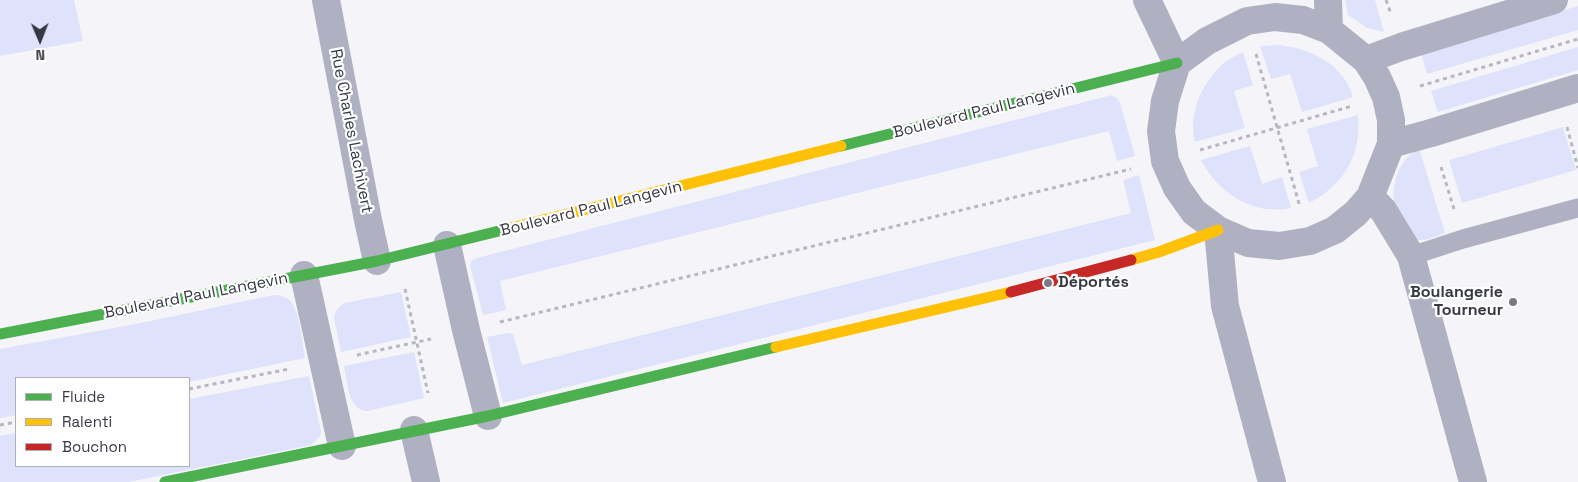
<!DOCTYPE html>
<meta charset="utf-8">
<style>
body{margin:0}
#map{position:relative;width:1578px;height:482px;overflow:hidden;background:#f5f5f9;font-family:"Space Grotesk",sans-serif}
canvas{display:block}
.legend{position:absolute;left:15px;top:377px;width:175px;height:90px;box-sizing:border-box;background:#fff;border:1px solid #afafb4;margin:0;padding:6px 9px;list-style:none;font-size:15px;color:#363844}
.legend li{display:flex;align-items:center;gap:10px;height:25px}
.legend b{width:25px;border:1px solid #afafb4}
.north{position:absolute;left:15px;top:15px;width:50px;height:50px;-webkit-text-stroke:4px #fff;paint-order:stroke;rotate:179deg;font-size:14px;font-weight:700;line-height:20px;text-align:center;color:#363844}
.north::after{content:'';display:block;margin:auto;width:18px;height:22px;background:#363844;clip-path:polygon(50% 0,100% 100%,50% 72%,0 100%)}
</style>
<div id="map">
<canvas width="1578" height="482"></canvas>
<ul class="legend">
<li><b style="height:6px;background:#4caf50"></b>Fluide</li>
<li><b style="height:6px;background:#ffc107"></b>Ralenti</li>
<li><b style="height:6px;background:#c62828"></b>Bouchon</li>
</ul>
<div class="north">N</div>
</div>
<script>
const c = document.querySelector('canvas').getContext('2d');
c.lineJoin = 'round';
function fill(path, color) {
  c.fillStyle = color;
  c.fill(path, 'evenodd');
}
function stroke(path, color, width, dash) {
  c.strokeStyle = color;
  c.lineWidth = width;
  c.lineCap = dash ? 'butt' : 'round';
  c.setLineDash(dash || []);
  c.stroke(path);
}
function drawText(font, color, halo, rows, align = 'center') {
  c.font = font + ' "Space Grotesk",sans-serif';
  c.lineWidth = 4.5;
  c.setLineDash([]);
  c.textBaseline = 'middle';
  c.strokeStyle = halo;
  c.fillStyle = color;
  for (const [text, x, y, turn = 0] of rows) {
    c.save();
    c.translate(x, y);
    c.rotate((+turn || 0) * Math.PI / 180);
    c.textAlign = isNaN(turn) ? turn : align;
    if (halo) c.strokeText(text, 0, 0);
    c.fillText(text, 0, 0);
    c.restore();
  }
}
const green = new Path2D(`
 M0,0H74L83,41L0,56Z
 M1345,0H1375L1384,32L1367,28L1348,15Z
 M1578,6V30L1427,74L1421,53Z
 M1279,45C1309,48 1344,64 1353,97L1302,112L1290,74L1271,79L1260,46Z
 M1578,47V70L1438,112L1431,91Z
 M1243,52L1253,85L1234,91L1245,128L1195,142C1188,115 1201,85 1220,67C1226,60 1235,56 1243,52Z
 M1112,95L1117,98L1120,103L1135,156L1117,161L1109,131L500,281L506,310L483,315L470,265L472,260L477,258Z
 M1358,115C1362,155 1344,185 1309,203L1299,172L1318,166L1307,129Z
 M1563,127L1576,170L1462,203L1449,160Z
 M1250,146L1262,184L1282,177L1291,208C1253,216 1218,193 1201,160Z
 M1419,148L1445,233L1425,240H1414C1408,230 1400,220 1396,209C1390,193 1395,171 1407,158C1410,154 1415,151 1419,148Z
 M1139,175L1155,240L503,403L487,337L508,333L513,334L522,365L1131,213L1123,180Z
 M401,292L411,337L341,352L334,318C335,311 339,306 345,303Z
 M278,295C283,296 288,298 292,303C299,313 303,344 305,358L189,382V378H16V415L0,418V349L136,324L269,296Z
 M414,352L424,398L367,411C347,410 348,382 344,366Z
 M309,376L321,432L320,436L311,445L129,482H0V436L16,433V466H189V399Z`);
const path = new Path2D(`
 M1386,0L1391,14
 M1256,54L1300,207
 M1420,86L1578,39
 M1567,127L1578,168
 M1200,150L1352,106
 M1441,167L1454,209
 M405,289L428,393
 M500,322L1131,169
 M357,355L431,339
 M189,389L289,369
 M0,425L16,422`);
const lane = new Path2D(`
 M1411,256L1463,239L1578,208`);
const street = new Path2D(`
 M326,0L368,220L377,261
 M1147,0L1177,63
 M1328,0L1329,30
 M1275,17L1303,20L1329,30L1366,60L1377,77L1386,97L1391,120V144L1370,197L1356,213L1335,230L1310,241L1279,246L1248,243L1218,230L1194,212L1177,188L1165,161L1161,131L1165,101L1177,63L1207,41L1247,21Z
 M1366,60L1401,47L1554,0
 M1391,144L1431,133L1578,88
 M1370,197L1383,210L1411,256L1473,482
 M1218,230L1225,306L1272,482
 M447,245L466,330L488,416
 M304,275L342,446
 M414,430L426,482`);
const fast = new Path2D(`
 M841,146L1177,63
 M0,334L377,261L507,229
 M165,482L488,416L776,347`);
const slow = new Path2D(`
 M507,229L841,146
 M1131,260L1159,252L1218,230
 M776,347L1011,292`);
const jam = new Path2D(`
 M1011,292L1131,260`);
const markers = [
 [1048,283,5,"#797a83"],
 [1513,302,5,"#797a83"]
];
const streetNames = [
 ["Boulevard Paul Langevin",984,111,-14],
 ["Rue Charles Lachivert",351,131,79],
 ["Boulevard Paul Langevin",591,209,-14],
 ["Boulevard Paul Langevin",196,296,-11]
];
const poiNames = [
 ["Déportés",1058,283],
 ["Boulangerie",1503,293,"right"],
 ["Tourneur",1503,311,"right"]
];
fill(green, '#dee2fa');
stroke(path, '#b5b7c2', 3, [4, 4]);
stroke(lane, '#afb1c2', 19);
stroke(street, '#afb1c2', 28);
stroke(fast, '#4caf50', 11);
stroke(slow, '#ffc107', 11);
stroke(jam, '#c62828', 11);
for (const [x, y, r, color] of markers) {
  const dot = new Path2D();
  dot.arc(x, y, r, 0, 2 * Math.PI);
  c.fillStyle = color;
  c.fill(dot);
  stroke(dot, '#fff', 2);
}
drawText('16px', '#363844', '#fff', streetNames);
drawText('bold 16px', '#363844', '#fff', poiNames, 'left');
</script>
